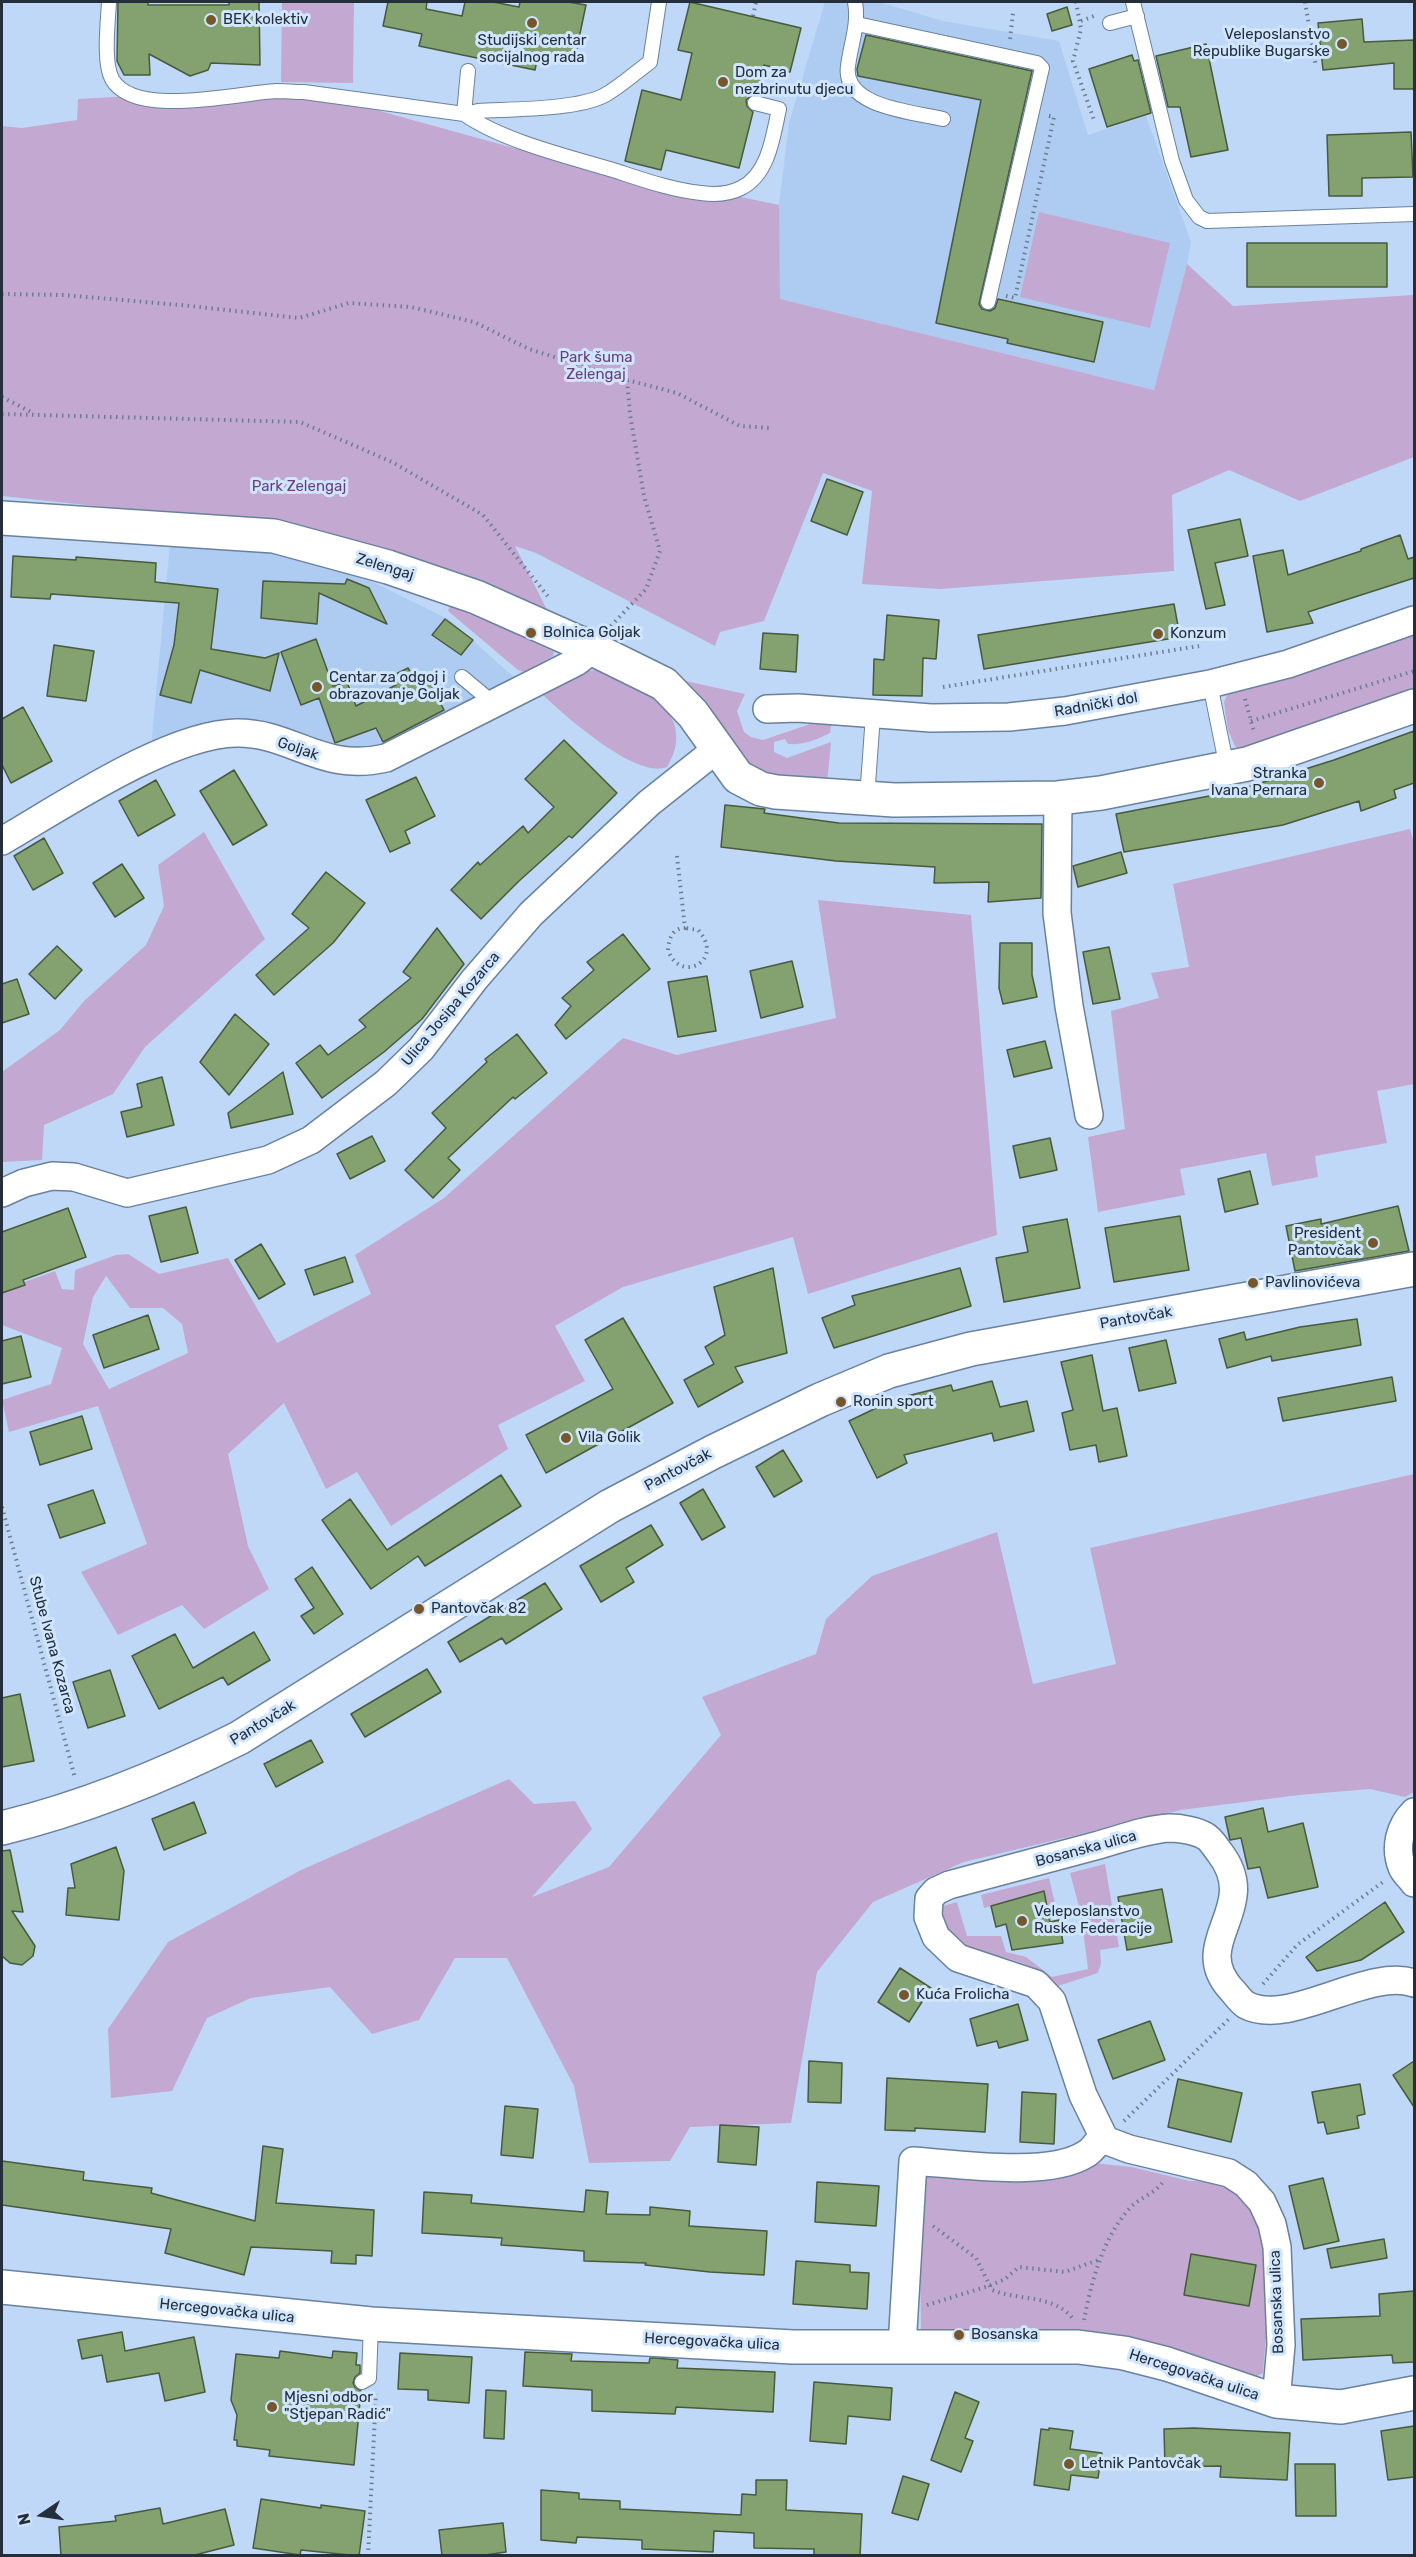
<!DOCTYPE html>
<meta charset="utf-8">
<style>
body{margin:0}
#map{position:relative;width:1416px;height:2557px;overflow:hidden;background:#bfd8f7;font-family:Rubik,sans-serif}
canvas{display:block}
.frame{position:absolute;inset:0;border:3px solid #252f3b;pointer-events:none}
.north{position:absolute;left:12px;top:2485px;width:60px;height:60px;-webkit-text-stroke:4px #d0e5fe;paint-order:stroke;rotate:257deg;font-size:16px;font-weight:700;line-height:24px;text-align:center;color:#252f3b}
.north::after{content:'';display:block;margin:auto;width:21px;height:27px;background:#252f3b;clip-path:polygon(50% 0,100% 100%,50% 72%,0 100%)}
</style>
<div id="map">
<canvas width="1416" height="2557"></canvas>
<div class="frame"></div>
<div class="north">N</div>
</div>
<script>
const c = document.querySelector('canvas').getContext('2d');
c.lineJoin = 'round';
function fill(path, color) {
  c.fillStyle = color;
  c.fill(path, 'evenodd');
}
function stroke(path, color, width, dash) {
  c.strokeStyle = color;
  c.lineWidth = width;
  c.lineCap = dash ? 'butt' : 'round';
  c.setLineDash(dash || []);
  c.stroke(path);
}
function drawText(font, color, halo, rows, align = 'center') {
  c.font = font + ' Rubik,sans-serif';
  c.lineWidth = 6;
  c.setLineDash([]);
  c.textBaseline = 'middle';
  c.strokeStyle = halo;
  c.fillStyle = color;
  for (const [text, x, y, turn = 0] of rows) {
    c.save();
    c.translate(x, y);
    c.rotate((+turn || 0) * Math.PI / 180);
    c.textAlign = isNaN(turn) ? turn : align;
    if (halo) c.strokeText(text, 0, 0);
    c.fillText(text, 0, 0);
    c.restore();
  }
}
const built = new Path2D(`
 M825,2H879L943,21L1059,41L1088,135L1146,116L1191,242L1187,264L1154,390L779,299V205L789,123Z
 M170,543L287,552L367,579L450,620L517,680L386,752L356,755L276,731L151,747Z`);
const green = new Path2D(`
 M282,2H354L353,83L281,82Z
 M293,87L532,153L779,205L780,299L1154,390L1187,264L1233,306L1414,295V457L1300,501L1229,470L1172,495L1174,571L940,589L862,584L872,491L823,473L764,621L720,632L715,646L536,553L515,546L548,612L273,525L2,496V126L22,128L77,120L78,99Z
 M1039,212L1170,243L1150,328L1020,297Z
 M450,606L508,630L554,652L553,656L524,672L518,670L448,611Z
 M1414,628V693L1244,752L1235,746L1228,730L1224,702L1231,687Z
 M594,670C640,680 700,714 667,767C636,780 560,712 538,690L579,672Z
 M681,680L745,694L737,711L744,732L751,737L763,740L822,720H832L830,733C816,740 804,745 788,744L785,739L774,742V752L787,758L831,742L827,784L753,772Z
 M1410,829L1414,843V1084L1377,1091L1387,1143L1315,1156L1318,1177L1272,1186L1266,1153L1180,1169L1185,1195L1098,1212L1088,1137L1125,1129L1111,1011L1159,998L1151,973L1189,967L1173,884Z
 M204,832L265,939L145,1047L113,1094L44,1125L42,1160L2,1162V1072L60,1030L84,1001L146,945L164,906L158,865Z
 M818,900L971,915L997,1235L808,1294L793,1237L623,1287L555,1326L585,1381L498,1425L508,1449L391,1526L357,1472L326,1489L284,1403L228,1454L248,1546L269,1589L204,1629L182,1605L118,1635L81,1572L147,1544L98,1406L9,1432L2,1400L51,1384L62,1348L2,1325V1290L55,1271L62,1289L74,1290L75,1270L116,1255L128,1254L159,1274L228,1258L277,1343L371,1294L355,1255L444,1198L623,1038L677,1055L836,1018ZM106,1276L130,1308H163L182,1324L188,1353L109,1389L83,1344L93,1297Z
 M1414,1474V1792L1405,1797L1370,1789L1299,1795L1181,1810L964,1862L873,1902L817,1972L791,2123L690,2127L670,2161L589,2163L574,2086L507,1958H455L419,2020L372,2034L330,1987L251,1998L207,2018L172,2091L111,2098L108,2029L168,1942L301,1870L509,1779L534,1804L575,1801L592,1829L532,1897L609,1867L721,1735L702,1697L816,1654L826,1619L872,1576L997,1532L1033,1684L1116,1664L1090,1548Z
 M1105,1864L1119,1947L1100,1950L1101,1963L1098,1973L1058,1986C1046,1978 1035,1968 1022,1963C989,1950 944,1954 940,1907L957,1902L967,1936H1001L1006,1952L1026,1957L1052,1977L1088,1969L1081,1914L1070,1873Z
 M1049,1878L1057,1912L1048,1914L1043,1892L984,1908L981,1895Z
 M1094,2163L1131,2167L1190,2181H1206L1226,2186L1245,2201L1253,2211L1263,2244L1266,2335L1263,2373L1251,2379L1153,2342L1072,2332L921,2331L920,2250L925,2172Z`);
const building = new Path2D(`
 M118,2H148V5H229V2H259L260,65L211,63L208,70L190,76L149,54L150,75H124L117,61Z
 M388,2H427L426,9L462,16L465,2H493L519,7L520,2H568L586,5L574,62L538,55L535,70L419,46L422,34L383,26Z
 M690,2L801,28L790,72L764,65L757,94L752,95L746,100L747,106L753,112L739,168L666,150L661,170L625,161L642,90L681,100L692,53L678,50Z
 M1067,7L1072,25L1052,31L1047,14Z
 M1362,19L1364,42L1414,40V89H1394V63L1323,70L1318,23Z
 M866,35L1032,71L979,304L982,309L990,311L995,308L998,299L1103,322L1094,362L1007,343L1008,339L936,323L981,100L858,76L857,69Z
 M1206,44L1228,150L1191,157L1180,107H1168L1156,56Z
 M1132,55L1134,61L1138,60L1151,113L1107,127L1089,69Z
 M1411,132L1413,177L1362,178V196H1329L1327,135Z
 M1247,243H1387V287H1247Z
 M827,479L863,492L847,535L811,521Z
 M1240,519L1248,556L1215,563L1225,605L1206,609L1188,530Z
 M1400,535L1408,559L1414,557V578L1308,612L1313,623L1267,632L1253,556L1283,550L1288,575L1361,551V549Z
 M13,556L76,560V557L156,563L155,582L218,589L211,649L265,658L279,653L270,691L200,670L191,703L160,695L174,645L179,603L51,594L50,599L11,597Z
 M347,579L369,588L387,624L319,593L317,624L261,618L263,581L345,584Z
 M1174,604L1180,637L984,669L978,635Z
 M887,615L939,620L936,659L923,658L922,696L873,695L874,659L884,660Z
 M445,619L473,640L461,655L432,635Z
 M763,633L798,635L796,672L760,669Z
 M316,639L333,686L347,682L356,706L396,685L392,676L408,668L411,673L426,675L444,710L383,742L376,728L335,743L319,698L301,705L281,652Z
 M54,645L94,651L86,701L47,696Z
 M23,707L52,761L11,783L2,765V719Z
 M1414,731V783L1394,790L1396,798L1361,811L1359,801L1283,825L1124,852L1116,814L1235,791L1334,760Z
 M564,740L617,793L572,838L569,836L519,881L481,919L451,890L478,862L480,865L523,826L528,833L554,807L525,779Z
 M234,770L267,825L233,845L200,791Z
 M416,777L435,816L405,831L410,843L390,852L366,800Z
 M156,780L175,815L138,836L119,801Z
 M725,805L765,809L764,813L839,823L1042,824L1041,898L988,902L989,882L934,883L935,867L836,861L721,847Z
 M44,838L63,873L33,890L14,856Z
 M1121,852L1127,873L1078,887L1073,866Z
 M122,864L144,898L115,917L93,883Z
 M326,872L365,903L333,943L274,995L256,975L309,928L292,914Z
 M437,928L464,964L422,1019L384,1052L322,1098L296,1063L320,1045L328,1055L366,1027L359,1020L411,978L403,972Z
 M623,934L650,969L566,1039L555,1025L571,1006L562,998L594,970L587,962Z
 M1000,943H1032V975L1037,997L1003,1004L999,988Z
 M57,946L82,970L55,999L29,974Z
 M1109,947L1120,999L1093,1004L1083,952Z
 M792,961L803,1007L761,1018L750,971Z
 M707,976L716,1031L678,1037L668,982Z
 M17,979L29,1014L2,1023V984Z
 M235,1014L269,1044L229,1095L200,1062Z
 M517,1034L547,1073L515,1099L513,1097L448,1158L460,1170L433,1198L405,1170L446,1128L432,1113L487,1062L485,1059Z
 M1045,1041L1052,1068L1014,1077L1007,1050Z
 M283,1072L293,1114L231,1128L228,1113Z
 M162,1077L174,1125L127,1137L121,1112L142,1107L137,1084Z
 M372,1136L385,1161L350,1179L337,1154Z
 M1050,1138L1057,1170L1020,1178L1013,1146Z
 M1250,1171L1258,1204L1225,1212L1218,1179Z
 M1398,1206L1409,1251L1295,1271L1286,1226L1321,1219V1224Z
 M186,1207L198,1253L161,1262L149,1216Z
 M68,1208L86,1257L23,1280L25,1285L2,1293V1232Z
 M1180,1216L1189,1270L1114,1282L1105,1228Z
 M1067,1219L1080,1288L1004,1302L996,1258L1028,1252L1023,1227Z
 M261,1244L285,1284L259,1299L235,1260Z
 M345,1257L353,1282L314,1295L305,1270Z
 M773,1268L787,1353L735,1367L743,1382L698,1407L684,1380L714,1364L705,1347L725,1335L714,1287Z
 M960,1268L971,1306L834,1348L822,1318L855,1305L852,1296Z
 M148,1315L159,1349L104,1368L93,1335Z
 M623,1318L673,1403L546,1473L526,1435L613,1389L585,1340Z
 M1357,1319L1361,1345L1272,1361L1271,1356L1227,1368L1219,1339L1244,1332L1246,1340L1300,1327Z
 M21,1336L31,1377L2,1384V1341Z
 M1166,1340L1176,1383L1139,1391L1129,1348Z
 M1092,1355L1103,1411L1117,1408L1127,1456L1099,1462L1096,1445L1070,1450L1062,1413L1073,1410L1061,1362Z
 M1392,1377L1396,1401L1283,1421L1278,1398Z
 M992,1381L1000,1407L1027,1401L1034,1431L994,1441L992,1433L904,1455L907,1463L877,1478L849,1421L895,1399L951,1385L953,1391Z
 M82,1416L92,1449L40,1465L30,1432Z
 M783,1450L802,1481L774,1497L756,1467Z
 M501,1475L521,1506L425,1566L418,1556L371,1589L322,1520L350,1499L387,1550Z
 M703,1489L725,1527L702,1540L680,1503Z
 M93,1490L105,1523L60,1538L48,1505Z
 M651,1525L663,1545L626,1568L634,1582L601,1602L580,1566Z
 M312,1567L343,1614L314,1634L301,1616L314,1608L295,1579Z
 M545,1583L562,1609L506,1644L502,1638L460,1662L448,1642Z
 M254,1632L270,1660L228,1685L223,1677L159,1709L132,1656L175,1634L193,1668Z
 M427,1669L441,1692L365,1737L351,1714Z
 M110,1670L125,1716L88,1728L73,1682Z
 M20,1694L34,1761L2,1767V1698Z
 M311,1740L323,1762L276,1787L264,1764Z
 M194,1802L206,1833L164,1850L152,1819Z
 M1263,1808L1268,1832L1303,1823L1318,1887L1268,1898L1260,1867L1248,1869L1241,1838L1230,1840L1225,1817Z
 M116,1847L124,1871L119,1920L66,1915L68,1888H75L71,1864Z
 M10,1850L23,1912L12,1911L35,1946L33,1956L22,1965L10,1963L2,1956V1851Z
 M1162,1889L1172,1942L1127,1950L1118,1897Z
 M1044,1891L1050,1922L1059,1920L1063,1943L1012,1950L1006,1924L996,1927L991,1906Z
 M1385,1902L1404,1932L1361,1960L1317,1971L1306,1957Z
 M900,1968L931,1988L909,2022L878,2002Z
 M1018,2004L1028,2040L999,2048L997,2041L977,2046L970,2019Z
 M1150,2021L1165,2060L1113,2079L1098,2040Z
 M809,2061L842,2063L841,2103L808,2102Z
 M1414,2061V2107L1393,2075Z
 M887,2078L988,2084L985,2132L915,2128V2131L885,2130Z
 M1178,2079L1242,2093L1231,2142L1168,2127Z
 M1360,2084L1365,2114L1357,2116L1359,2128L1327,2134L1324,2122L1318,2123L1312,2092Z
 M1022,2092L1056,2094L1054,2144L1020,2142Z
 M505,2106L538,2109L533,2158L501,2155Z
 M720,2125L759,2127L756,2165L718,2162Z
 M263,2146L283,2149L276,2203L374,2210L372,2256L356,2255V2264L331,2263L332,2251L251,2247L244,2275L165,2253L171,2229L2,2205V2161L84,2172L83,2180L152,2188L151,2193L255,2221Z
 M1323,2178L1339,2241L1304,2249L1289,2186Z
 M817,2182L879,2186L876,2226L815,2222Z
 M586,2190L608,2192L606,2214L650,2215V2207L690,2211L689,2226L767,2231L764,2275L710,2272L645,2265L646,2263L584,2261V2251L501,2245L502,2238L422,2233L424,2192L472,2195L471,2203L584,2212Z
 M1384,2239L1387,2258L1331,2268L1327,2249Z
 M1191,2254L1256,2265L1249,2306L1184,2295Z
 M796,2261L850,2265V2272L869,2273L867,2309L793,2304Z
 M1414,2291V2362L1393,2363L1392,2355L1303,2360L1301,2319L1380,2316L1379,2294Z
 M122,2332L125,2351L194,2337L205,2392L165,2401L159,2373L107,2382L102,2355L82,2359L78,2340Z
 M280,2351L332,2358L333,2351L357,2353L356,2365H360V2373L355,2377L353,2383L355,2387L361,2391L354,2465L269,2456L270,2450L237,2446V2440H234L237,2415L231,2400L236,2354L279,2358Z
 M525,2352L572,2354L571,2361L649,2363L650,2358H655L678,2360L677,2368L775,2372L773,2412L676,2407L675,2414L592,2411V2390L523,2386Z
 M400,2353L472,2357L469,2403L428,2400V2390L398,2389Z
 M814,2382L892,2388L890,2420L848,2416L846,2444L810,2441Z
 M486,2390L506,2391L504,2439L484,2438Z
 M955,2392L979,2402L965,2438L973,2441L961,2472L931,2460Z
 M1414,2426V2477L1388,2480L1381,2431Z
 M1049,2428L1073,2431L1070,2449L1102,2453L1098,2478L1071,2475L1069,2490L1034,2485L1041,2429L1049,2430Z
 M1194,2428L1290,2433L1287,2480L1220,2477L1221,2466L1165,2467L1164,2429Z
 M1295,2464H1335L1336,2516H1296Z
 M903,2476L929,2484L918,2520L892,2513Z
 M756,2480H787L786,2510L862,2514L860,2556H814V2549L754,2548V2533L714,2531L713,2552L642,2549V2540L577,2537L576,2543L541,2540V2490L579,2493V2499L620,2501V2509L741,2515L742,2494L756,2495Z
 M261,2499L321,2508V2505L365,2511L359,2556L301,2550L300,2555L253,2548Z
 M160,2508L163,2524L225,2509L234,2545L191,2556H61L59,2527L116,2521L115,2516Z
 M503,2523L506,2552L478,2556H442L439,2530Z`);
const path = new Path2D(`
 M1076,2L1081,29L1073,61L1094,120
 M1305,2L1316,67
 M753,16L756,2
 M1081,21L1094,16
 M1010,39L1013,13
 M2,294L63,295L181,305L299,318L349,303L411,307L474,322L529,349L627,380L630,414L644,496L660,551L646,589L610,627
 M1006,296L1015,298L1054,117L1049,116
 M627,380L677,393L740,426L770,428
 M2,397L33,413
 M2,414L300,422L392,462L483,515L550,599
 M943,687L1199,646
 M1245,699L1254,732
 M1251,721L1414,671
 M677,856L685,928C672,928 669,939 668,950C680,985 726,960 698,930L685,928
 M2,1507L75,1778
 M1263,1984L1297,1945L1383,1882
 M1124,2121L1229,2019
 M933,2226L976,2258L992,2290C1019,2301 1054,2294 1073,2319
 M927,2305L989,2286L1005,2279L1019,2267L1065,2272L1101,2259
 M1084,2320C1091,2283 1103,2237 1130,2208C1139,2198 1154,2194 1162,2183
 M368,2556L376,2394`);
const service = new Path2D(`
 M109,2C108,22 103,62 112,79C134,119 238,93 276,91C285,91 294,92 304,92L464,114C503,141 566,156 613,170C641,179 671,190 701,193C714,195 729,194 741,188C769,174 773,136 779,109L755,103
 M855,2C859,24 851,43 848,66C842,107 913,112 943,119
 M1133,2L1172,161L1186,200L1199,217L1207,221L1414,214
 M1110,23L1137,16
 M857,24L1037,63L1042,68L988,302
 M468,71L464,114L478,111C511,109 577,110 605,95C621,86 636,72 650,62L659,2
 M462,677L493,703
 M1210,684L1227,768
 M867,798L873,715
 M362,2382L369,2378L371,2324`);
const minor = new Path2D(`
 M767,709L798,708L931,718L1009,717L1065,711L1210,684L1288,664L1414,620
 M1058,798L1057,913L1069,1006L1089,1115
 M2,841C61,807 169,734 236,733C292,732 321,773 386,758L576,662L593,649
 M2,1193L24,1183L52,1176L74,1177L127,1193L268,1160L311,1140L386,1083L421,1049L474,980L531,914L649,803L717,749
 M1414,1812C1400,1826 1394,1847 1402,1867C1404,1873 1411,1878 1414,1883
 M902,2347L913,2161C957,2164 1049,2178 1086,2154C1092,2151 1097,2143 1102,2137
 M1276,2401L1281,2345L1277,2247L1272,2224L1262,2202L1246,2184L1229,2173L1129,2149L1105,2140L1083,2095L1052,2001L1036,1984L958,1958L936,1937L928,1917L929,1899L936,1891L949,1885C998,1872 1046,1859 1095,1846C1118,1840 1145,1829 1170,1828C1180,1828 1197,1831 1205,1836C1211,1839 1216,1848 1220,1853C1262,1908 1189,1941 1230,1988C1235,1993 1240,2001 1246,2005C1289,2028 1368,1967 1414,1983`);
const tertiary = new Path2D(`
 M2,518L274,536L388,567L476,597L593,649L664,684L693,714L738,777L761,789L776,792L894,800L1058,798L1101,793L1247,764L1414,706
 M2,2287L371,2324L793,2347H1078L1124,2353L1167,2364L1276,2401L1341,2407L1414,2393`);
const secondary = new Path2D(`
 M2,1828C84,1808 163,1776 239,1738L610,1506L713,1452L820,1400L889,1371L971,1349L1414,1269`);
const markers = [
 [211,20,6,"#76572c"],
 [532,23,6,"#76572c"],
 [1342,44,6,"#76572c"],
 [723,82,6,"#76572c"],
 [531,633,6,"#76572c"],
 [1158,634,6,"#76572c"],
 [317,687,6,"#76572c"],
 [1319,783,6,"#76572c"],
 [1373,1243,6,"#76572c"],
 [1253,1283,6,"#76572c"],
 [841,1402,6,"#76572c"],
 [566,1438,6,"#76572c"],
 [419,1609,6,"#76572c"],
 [1022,1921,6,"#76572c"],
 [904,1995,6,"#76572c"],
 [959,2335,6,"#76572c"],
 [272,2407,6,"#76572c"],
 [1069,2464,6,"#76572c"]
];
const poiNames = [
 ["BEK kolektiv",223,20],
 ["Veleposlanstvo",1330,35,"right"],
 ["Republike Bugarske",1330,52,"right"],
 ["Studijski centar",532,41,"center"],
 ["socijalnog rada",532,58,"center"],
 ["Dom za",735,73],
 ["nezbrinutu djecu",735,90],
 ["Bolnica Goljak",543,633],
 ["Konzum",1170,634],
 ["Centar za odgoj i",329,678],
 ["obrazovanje Goljak",329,695],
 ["Stranka",1307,774,"right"],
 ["Ivana Pernara",1307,791,"right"],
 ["President",1361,1234,"right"],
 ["Pantovčak",1361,1251,"right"],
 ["Pavlinovićeva",1265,1283],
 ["Ronin sport",853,1402],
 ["Vila Golik",578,1438],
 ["Pantovčak 82",431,1609],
 ["Veleposlanstvo",1034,1912],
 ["Ruske Federacije",1034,1929],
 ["Kuća Frolicha",916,1995],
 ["Bosanska",971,2335],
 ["Mjesni odbor",284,2398],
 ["\"Stjepan Radić\"",284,2415],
 ["Letnik Pantovčak",1081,2464]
];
const parkNames = [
 ["Park šuma",596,358],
 ["Zelengaj",596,375],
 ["Park Zelengaj",299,487]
];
const streetNames = [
 ["Zelengaj",385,567,17],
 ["Radnički dol",1096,705,-10],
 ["Goljak",298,749,19],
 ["Ulica Josipa Kozarca",451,1009,-50],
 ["Pantovčak",1136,1318,-10],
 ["Pantovčak",678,1470,-28],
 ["Stube Ivana Kozarca",52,1645,75],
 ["Pantovčak",263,1723,-31],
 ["Bosanska ulica",1086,1849,-15],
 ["Bosanska ulica",1277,2302,-92],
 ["Hercegovačka ulica",227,2311,6],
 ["Hercegovačka ulica",712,2342,3],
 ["Hercegovačka ulica",1194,2375,18]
];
fill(built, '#aeccf1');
fill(green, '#c3a9d1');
fill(building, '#83a26f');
stroke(building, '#485a3d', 1.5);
stroke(service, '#6a819d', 16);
stroke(minor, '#6a819d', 30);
stroke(tertiary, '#6a819d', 36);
stroke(secondary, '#6a819d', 36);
stroke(path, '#6c7d92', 4, [1.5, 4.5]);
stroke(service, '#fff', 14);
stroke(minor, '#fff', 27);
stroke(tertiary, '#fff', 33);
stroke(secondary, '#fff', 33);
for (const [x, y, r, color] of markers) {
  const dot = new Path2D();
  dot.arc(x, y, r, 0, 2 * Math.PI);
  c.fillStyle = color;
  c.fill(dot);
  stroke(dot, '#d0e5fe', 2);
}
drawText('15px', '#252f3b', '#d0e5fe', poiNames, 'left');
drawText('15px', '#6a3e7e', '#d0e5fe', parkNames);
drawText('15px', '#252f3b', '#d0e5fe', streetNames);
</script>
